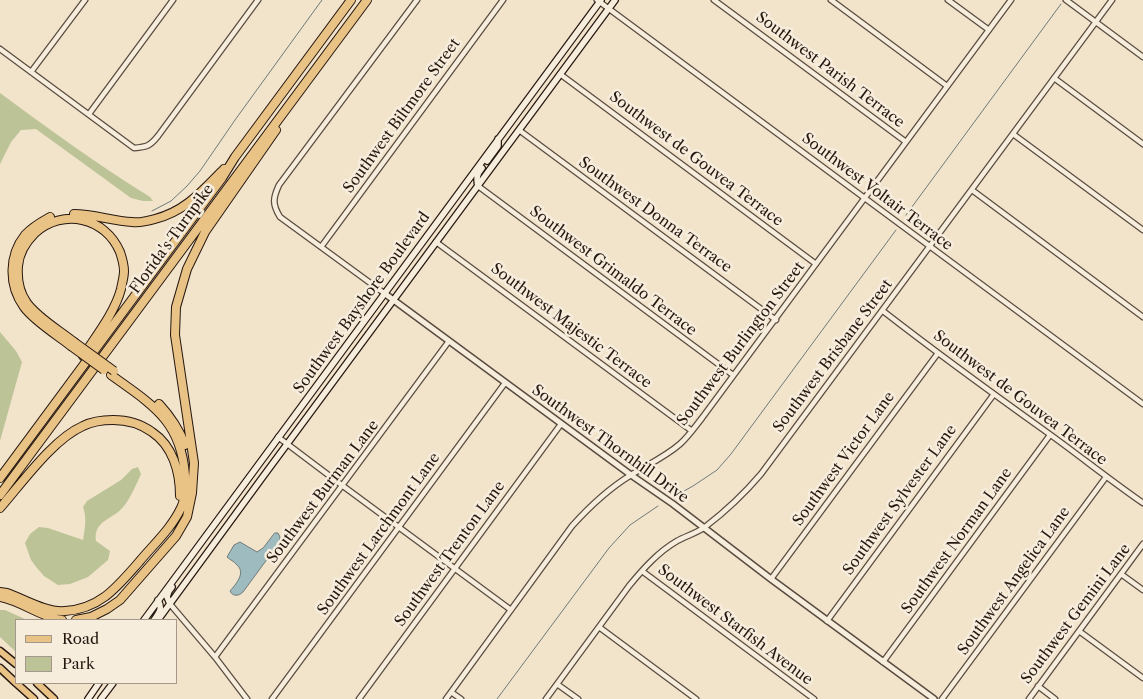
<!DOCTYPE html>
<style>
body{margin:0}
#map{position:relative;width:1143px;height:699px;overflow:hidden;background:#f2e3cb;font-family:"Libre Caslon Text",serif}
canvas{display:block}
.legend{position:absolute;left:15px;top:619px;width:162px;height:65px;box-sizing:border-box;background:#f7eddd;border:1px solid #a3988b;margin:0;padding:6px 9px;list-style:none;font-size:15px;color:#261810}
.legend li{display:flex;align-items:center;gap:10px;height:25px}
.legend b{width:25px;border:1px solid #a3988b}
</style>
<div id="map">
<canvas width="1143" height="699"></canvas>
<ul class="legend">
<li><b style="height:6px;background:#e9c286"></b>Road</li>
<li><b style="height:14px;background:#bcc396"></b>Park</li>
</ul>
</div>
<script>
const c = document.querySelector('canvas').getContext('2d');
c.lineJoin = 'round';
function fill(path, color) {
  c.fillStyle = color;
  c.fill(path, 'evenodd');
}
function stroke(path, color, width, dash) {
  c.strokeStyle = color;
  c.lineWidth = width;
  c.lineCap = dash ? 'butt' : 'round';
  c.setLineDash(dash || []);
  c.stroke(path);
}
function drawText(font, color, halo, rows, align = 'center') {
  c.font = font + ' "Libre Caslon Text",serif';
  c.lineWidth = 5;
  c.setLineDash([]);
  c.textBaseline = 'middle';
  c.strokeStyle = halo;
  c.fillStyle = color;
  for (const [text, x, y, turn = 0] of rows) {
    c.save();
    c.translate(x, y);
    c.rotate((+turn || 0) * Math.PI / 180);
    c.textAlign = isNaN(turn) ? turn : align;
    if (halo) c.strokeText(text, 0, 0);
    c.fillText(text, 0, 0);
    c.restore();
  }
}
const green = new Path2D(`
 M0,93C49,129 98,165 150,197L153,201H143L131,198L36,129L21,130L11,142L0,164Z
 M0,332L16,351L22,362L0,441Z
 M138,467L141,474C136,485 131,497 124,506C113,520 93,520 96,541L110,551L108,560L88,577L70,584L58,585L44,576L37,568L31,560L25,543L30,534L39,527L48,528L83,540C85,528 87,518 83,507L87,501L121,480L132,469Z
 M0,610H5L27,620H16V652L0,637Z`);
const water = new Path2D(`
 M275,533H278L280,537L279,543L243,592C239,596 233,597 230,591C236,584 246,573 237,565C234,561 230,560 227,557L234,545L240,542L257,552L263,548Z`);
const stream = new Path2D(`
 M152,211L171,201L187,186L200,171L235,120L322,0
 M906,215L1061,4
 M675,496L693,486L717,470L731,454L896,230
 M497,699L609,548L630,525L658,506`);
const minor = new Path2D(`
 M597,0L1143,404
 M714,0L906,142
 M831,0L947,86
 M948,0L989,30
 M1066,0L1143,57
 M0,49L134,148C147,147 150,146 158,136L258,0
 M31,72L85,0
 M560,74L816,264
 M1054,78L1143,144
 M89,114L173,0
 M519,130L776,320
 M1013,134L1143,230
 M478,186L733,375
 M972,190L1143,317
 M436,242L692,431
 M321,247L503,0
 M384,293L280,217C272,204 273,198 279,185L417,0
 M883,311C937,353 992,393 1048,433C1080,456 1111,481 1143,503
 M278,437L343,486L511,610
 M642,571L814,699
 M1121,574L1143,590
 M771,579L938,353
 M170,604L215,657L247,699
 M827,621L994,394
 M599,627L696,699
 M1079,631L1143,678
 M215,657L449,341
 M883,662L1050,435
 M557,684L578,699
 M1038,686L1055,699
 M451,692L461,699
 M272,699L505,383
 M359,699L561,424
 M446,699L572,526C590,506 608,489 631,475C647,465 665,457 680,444C688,437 695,427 702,418L1011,0
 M546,699L629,586C643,569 658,552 677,541C686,536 697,533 705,527C726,511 744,494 761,474L1112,0
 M942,699L1106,477
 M1029,699L1143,544`);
const tertiary = new Path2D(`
 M384,293L631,475L673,504L771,579L934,699`);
const secondary = new Path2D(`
 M487,161L498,146V139
 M478,186C476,178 477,174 482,168
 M170,604L167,597L169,591L172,587
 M144,620L601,0
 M154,620C159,612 163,610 158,600
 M158,620L262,478L615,0
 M88,699L99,683
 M101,699L113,683`);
const primary = new Path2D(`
 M0,651L16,664
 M0,668L16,683
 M16,683L34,699
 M37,683L54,699`);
const motorway = new Path2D(`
 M74,214C93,214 113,221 132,222C139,223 148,221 155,219C186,211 202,191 224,169
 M50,217C41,222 32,227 25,235C9,255 8,285 24,307C34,321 57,335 71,346
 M74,342C59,330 38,318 27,303C19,292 17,279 18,266C19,254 26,242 35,233C63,208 105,217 120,252C122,258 124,264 124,271C124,277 122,283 121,289C115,312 96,336 83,356
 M159,404C170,416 179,429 185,445
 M0,478L222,178L235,157L351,0
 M0,495L367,0
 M0,508C22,483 53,439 83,426C93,421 102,420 113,420C127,420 141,424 152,432C173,446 180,472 180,496
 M0,592L7,593C24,599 47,613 65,611C100,609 117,587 139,562C153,545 171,529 181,508C186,499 185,485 185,475C181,420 151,404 111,375
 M0,597C22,601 40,617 62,620
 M76,620L91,617L107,609L120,600L176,536L187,517L192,493L194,463L175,335L176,307L187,269L205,232L276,130`);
const motorwayBridge = new Path2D(`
 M74,342L114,371
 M71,346L104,370`);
const streetNames = [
 ["Southwest Parish Terrace",830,70,37],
 ["Southwest Biltmore Street",402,116,-54],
 ["Southwest de Gouvea Terrace",696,159,37],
 ["Southwest Voltair Terrace",877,192,37],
 ["Southwest Donna Terrace",655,215,36],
 ["Florida's Turnpike",172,239,-54],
 ["Southwest Grimaldo Terrace",613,271,37],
 ["Southwest Bayshore Boulevard",362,303,-54],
 ["Southwest Majestic Terrace",571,326,37],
 ["Southwest Burlington Street",741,344,-53],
 ["Southwest Brisbane Street",833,356,-53],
 ["Southwest de Gouvea Terrace",1020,398,37],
 ["Southwest Thornhill Drive",610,444,36],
 ["Southwest Victor Lane",844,459,-54],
 ["Southwest Burman Lane",323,492,-53],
 ["Southwest Sylvester Lane",900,500,-54],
 ["Southwest Larchmont Lane",379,534,-54],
 ["Southwest Norman Lane",957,541,-54],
 ["Southwest Trenton Lane",450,554,-54],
 ["Southwest Angelica Lane",1014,581,-54],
 ["Southwest Gemini Lane",1076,614,-53],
 ["Southwest Starfish Avenue",735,625,37]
];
fill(green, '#bcc396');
fill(water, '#9ebcbf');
stroke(water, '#6e7a79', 1);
stroke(stream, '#6e7a79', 1);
stroke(minor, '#594b3f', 7);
stroke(tertiary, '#594b3f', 8);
stroke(secondary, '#261810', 8);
stroke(primary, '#261810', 9);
stroke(motorway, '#261810', 10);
stroke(minor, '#f7eddd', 4.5);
stroke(tertiary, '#f7eddd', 5);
stroke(secondary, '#f7eddd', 5.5);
stroke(primary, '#e9c286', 6);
stroke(motorway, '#e9c286', 8);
stroke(motorwayBridge, '#261810', 10, []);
stroke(motorwayBridge, '#e9c286', 8);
drawText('15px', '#261810', '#f7eddd', streetNames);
</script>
